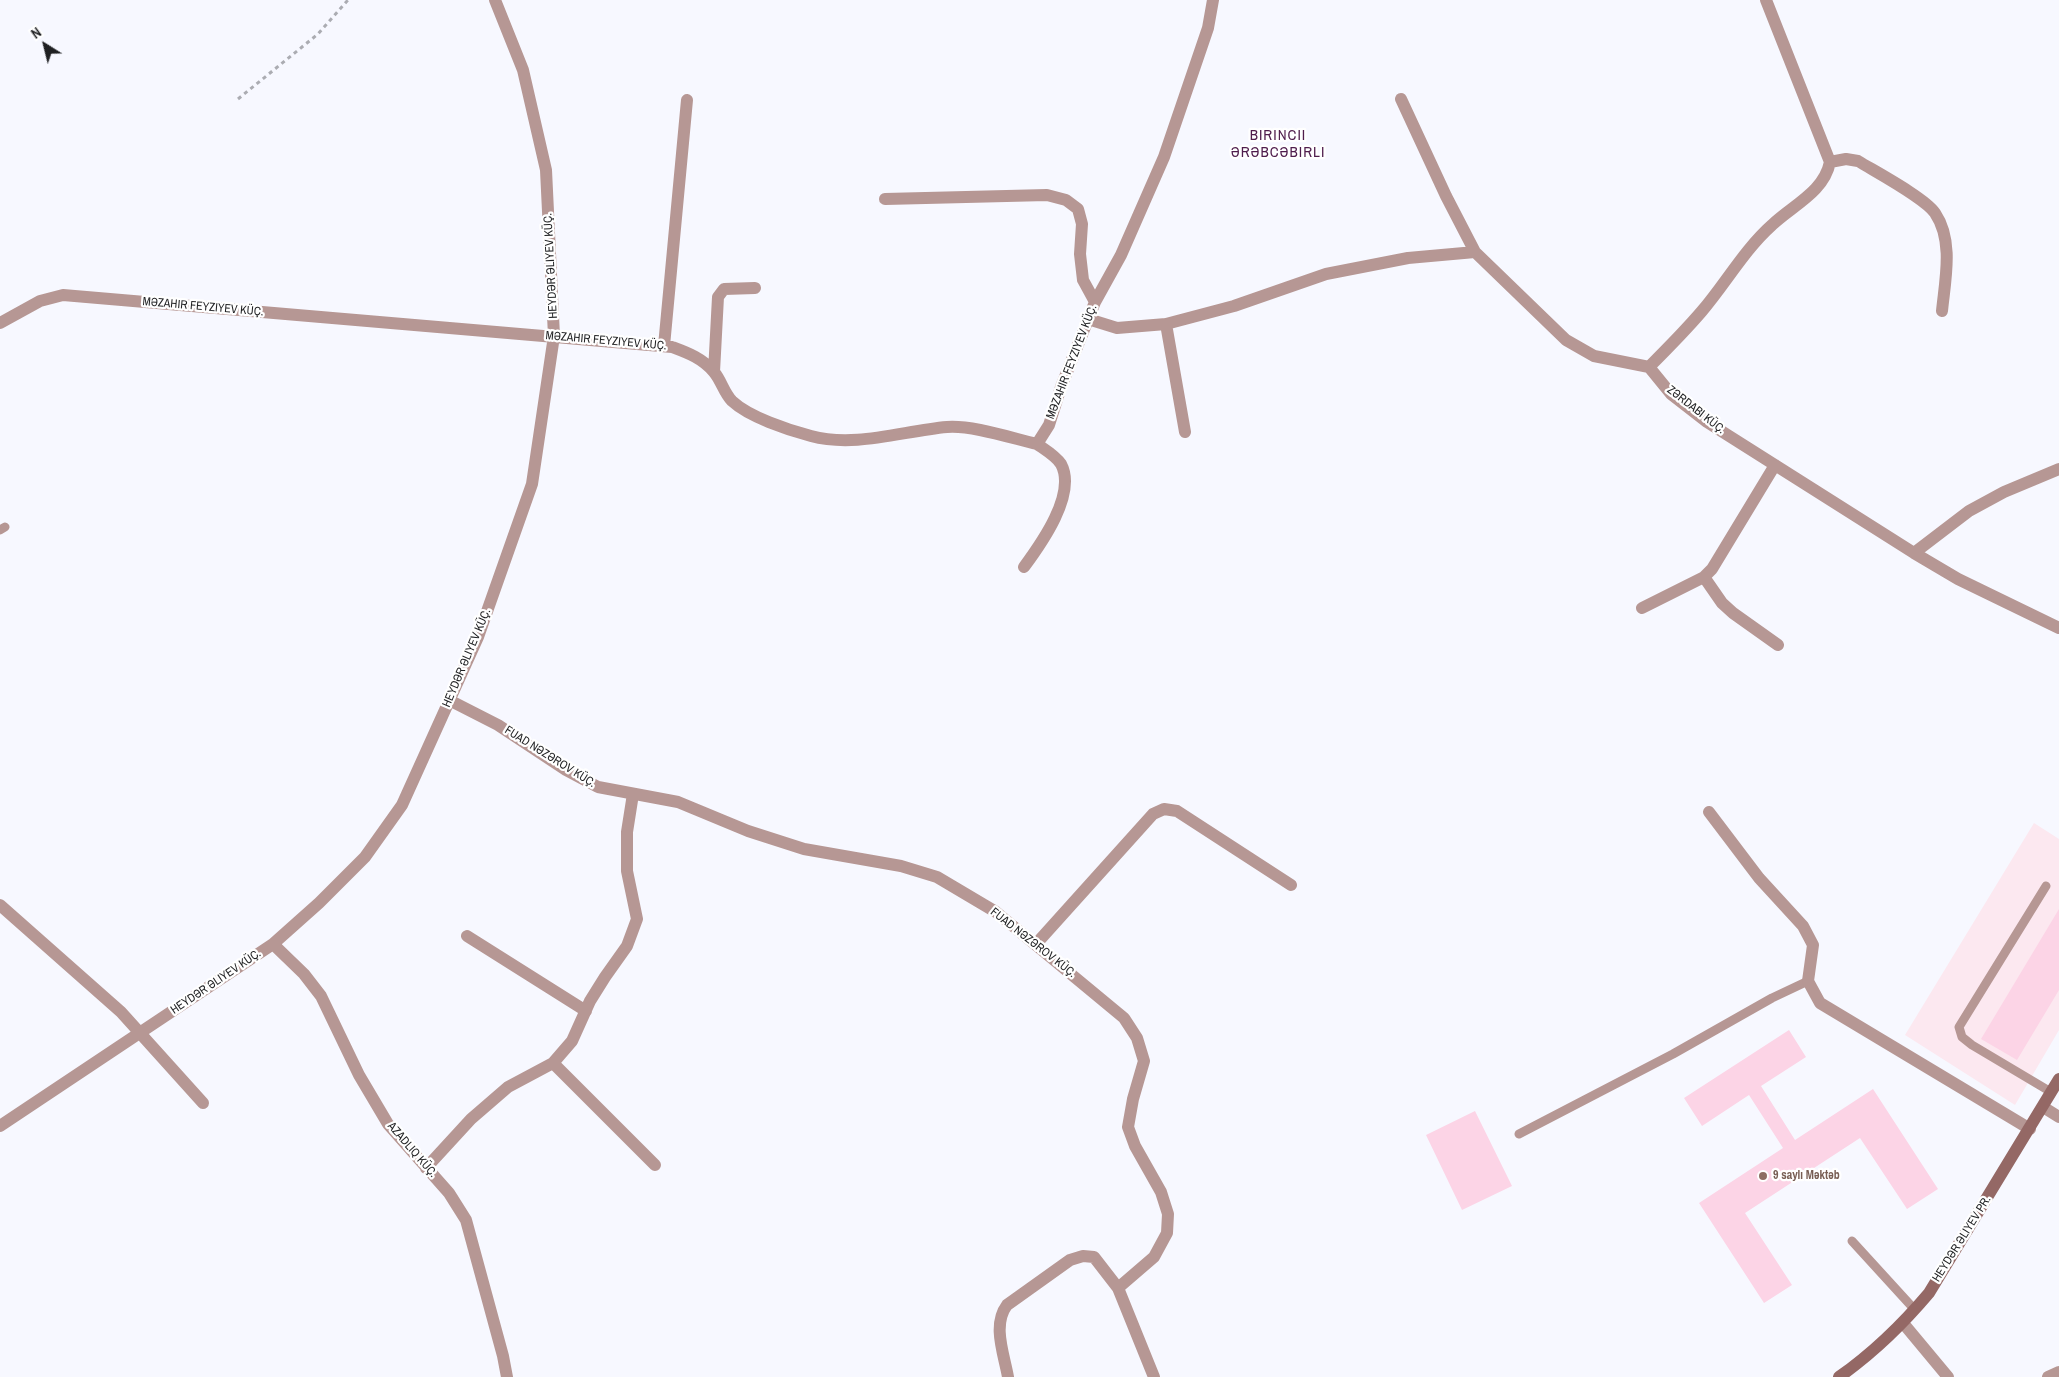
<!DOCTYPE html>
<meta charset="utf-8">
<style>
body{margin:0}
#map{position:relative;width:2059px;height:1377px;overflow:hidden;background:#f7f8ff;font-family:"Archivo Narrow",sans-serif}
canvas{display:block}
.north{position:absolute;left:20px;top:20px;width:50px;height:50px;-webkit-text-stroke:4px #fff;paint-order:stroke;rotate:324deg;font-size:14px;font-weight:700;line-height:20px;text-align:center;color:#1f2022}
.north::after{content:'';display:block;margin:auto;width:18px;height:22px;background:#1f2022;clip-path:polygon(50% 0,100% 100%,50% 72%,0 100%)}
</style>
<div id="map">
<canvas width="2059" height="1377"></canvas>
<div class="north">N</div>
</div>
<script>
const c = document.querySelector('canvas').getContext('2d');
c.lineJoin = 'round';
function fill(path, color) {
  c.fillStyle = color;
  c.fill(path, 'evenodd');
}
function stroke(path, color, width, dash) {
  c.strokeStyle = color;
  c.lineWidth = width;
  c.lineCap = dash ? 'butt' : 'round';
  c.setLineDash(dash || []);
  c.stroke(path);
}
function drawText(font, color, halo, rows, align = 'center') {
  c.font = font + ' "Archivo Narrow",sans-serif';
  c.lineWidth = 4.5;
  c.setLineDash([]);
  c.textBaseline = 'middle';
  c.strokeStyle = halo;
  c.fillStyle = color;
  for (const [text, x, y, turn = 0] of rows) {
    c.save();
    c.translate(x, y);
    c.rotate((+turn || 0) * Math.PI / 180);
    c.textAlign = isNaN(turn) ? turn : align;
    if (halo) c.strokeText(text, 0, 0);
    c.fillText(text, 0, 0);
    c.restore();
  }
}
const industrial = new Path2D(`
 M2034,823L2059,839V1030L2015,1105L1905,1035Z`);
const building = new Path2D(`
 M2059,909V990L2017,1060L1981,1039Z
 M1789,1030L1806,1057L1761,1086L1795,1140L1873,1089L1938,1189L1907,1209L1860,1138L1745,1213L1792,1285L1764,1303L1699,1203L1783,1148L1749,1095L1702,1126L1684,1098Z
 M1475,1111L1512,1186L1462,1210L1426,1135Z`);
const path = new Path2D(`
 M238,99L318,34L348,0`);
const lane = new Path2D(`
 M0,530L5,527
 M2046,886L1959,1027L1962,1037L1972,1045L2051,1092
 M1519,1134L1673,1054L1772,998L1808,981
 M1852,1241L1915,1310`);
const street = new Path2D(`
 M1766,0L1830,162C1824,192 1793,205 1772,225C1744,250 1726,283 1702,311C1685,331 1667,349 1649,367L1671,394L1707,422L1914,553L1958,579L2059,628
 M1401,99L1446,196L1475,252
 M1830,162L1846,159L1858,161C1876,172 1925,198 1935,213C1954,241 1945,280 1942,311
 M885,199L1047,195L1066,200L1078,209L1082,224L1080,254L1083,280L1095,302
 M1088,319L1117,328L1166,324L1234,306L1326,274L1408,258L1475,252L1566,340L1594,356L1649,367
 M0,323L40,301L63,295L672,347C688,353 702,358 714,372C721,380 724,393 732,401C749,417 788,430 811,436C855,448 902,431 947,427C972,425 1011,438 1037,444L1049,425L1061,387L1095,302L1121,255L1164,157L1208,28L1213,0
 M1166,324L1185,432
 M664,346L687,100
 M714,372L718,297L724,289L755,288
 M1914,553L1969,511L2004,492L2059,469
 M1024,567C1041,544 1077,494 1061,464C1056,456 1044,449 1037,444
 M1704,577L1722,603L1733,613L1778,645
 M1642,608L1704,577L1712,569L1775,465
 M449,700L498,725L566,770L598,787L678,802L748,831L804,849L901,866L937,877L996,912L1124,1018L1137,1038L1144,1061L1133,1099L1128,1127L1135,1146L1161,1192L1168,1214L1167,1233L1154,1257L1118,1288L1154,1377
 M1709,812L1759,878L1803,926L1813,945L1808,981L1820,1003L2030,1129
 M0,905L121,1012L203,1103
 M467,936L586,1011
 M273,944L304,974L321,996L359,1075L388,1124L449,1193L466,1220L503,1356L507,1377
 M1036,944L1153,814L1164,809L1177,811L1291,885
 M553,1063L655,1165
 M2043,1107L2059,1117
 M0,1126L273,944L319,903L365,857L402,805L478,637L532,484L554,336L546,170L523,70L495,0
 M426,1168L471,1119L508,1087L553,1063L572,1041L590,1001L605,977L627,946L637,919L627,871V832L633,794
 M1903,1323L1948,1377
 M1008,1377C1004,1354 992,1325 1007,1305L1070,1260L1083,1256L1094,1257L1118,1288
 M2048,1377L2059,1372`);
const secondary = new Path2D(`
 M1839,1377C1873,1353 1902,1325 1929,1293L2059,1079`);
const markers = [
 [1763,1176,5,"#8d6e63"]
];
const streetNames = [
 ["HEYDƏR ƏLIYEV KÜÇ.",551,266,-93],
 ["MƏZAHIR FEYZIYEV KÜÇ.",203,307,5],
 ["MƏZAHIR FEYZIYEV KÜÇ.",606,341,5],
 ["MƏZAHIR FEYZIYEV KÜÇ.",1072,362,-69],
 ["ZƏRDABI KÜÇ.",1696,410,38],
 ["HEYDƏR ƏLIYEV KÜÇ.",467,658,-67],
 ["FUAD NƏZƏROV KÜÇ.",550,757,32],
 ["FUAD NƏZƏROV KÜÇ.",1033,943,38],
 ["HEYDƏR ƏLIYEV KÜÇ.",216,982,-34],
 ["AZADLIQ KÜÇ.",412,1150,49],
 ["HEYDƏR ƏLIYEV PR.",1962,1239,-58]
];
const educationNames = [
 ["9 saylı Məktəb",1773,1176]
];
const quarterNames = [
 ["BIRINCII",1278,136],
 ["ƏRƏBCƏBIRLI",1278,153]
];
fill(industrial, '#fce8f0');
fill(building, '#fcd4e6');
stroke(path, '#abacb2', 3, [4, 4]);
stroke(lane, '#b69794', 9);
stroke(street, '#b69794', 12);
stroke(secondary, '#946865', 12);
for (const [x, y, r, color] of markers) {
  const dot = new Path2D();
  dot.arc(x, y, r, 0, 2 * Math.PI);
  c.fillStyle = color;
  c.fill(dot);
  stroke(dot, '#fff', 2);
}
drawText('12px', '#1f2022', '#fff', streetNames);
drawText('bold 12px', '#785e54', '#fff', educationNames, 'left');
c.letterSpacing = '1px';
drawText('15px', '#4f1d4c', '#fff', quarterNames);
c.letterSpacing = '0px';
</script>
